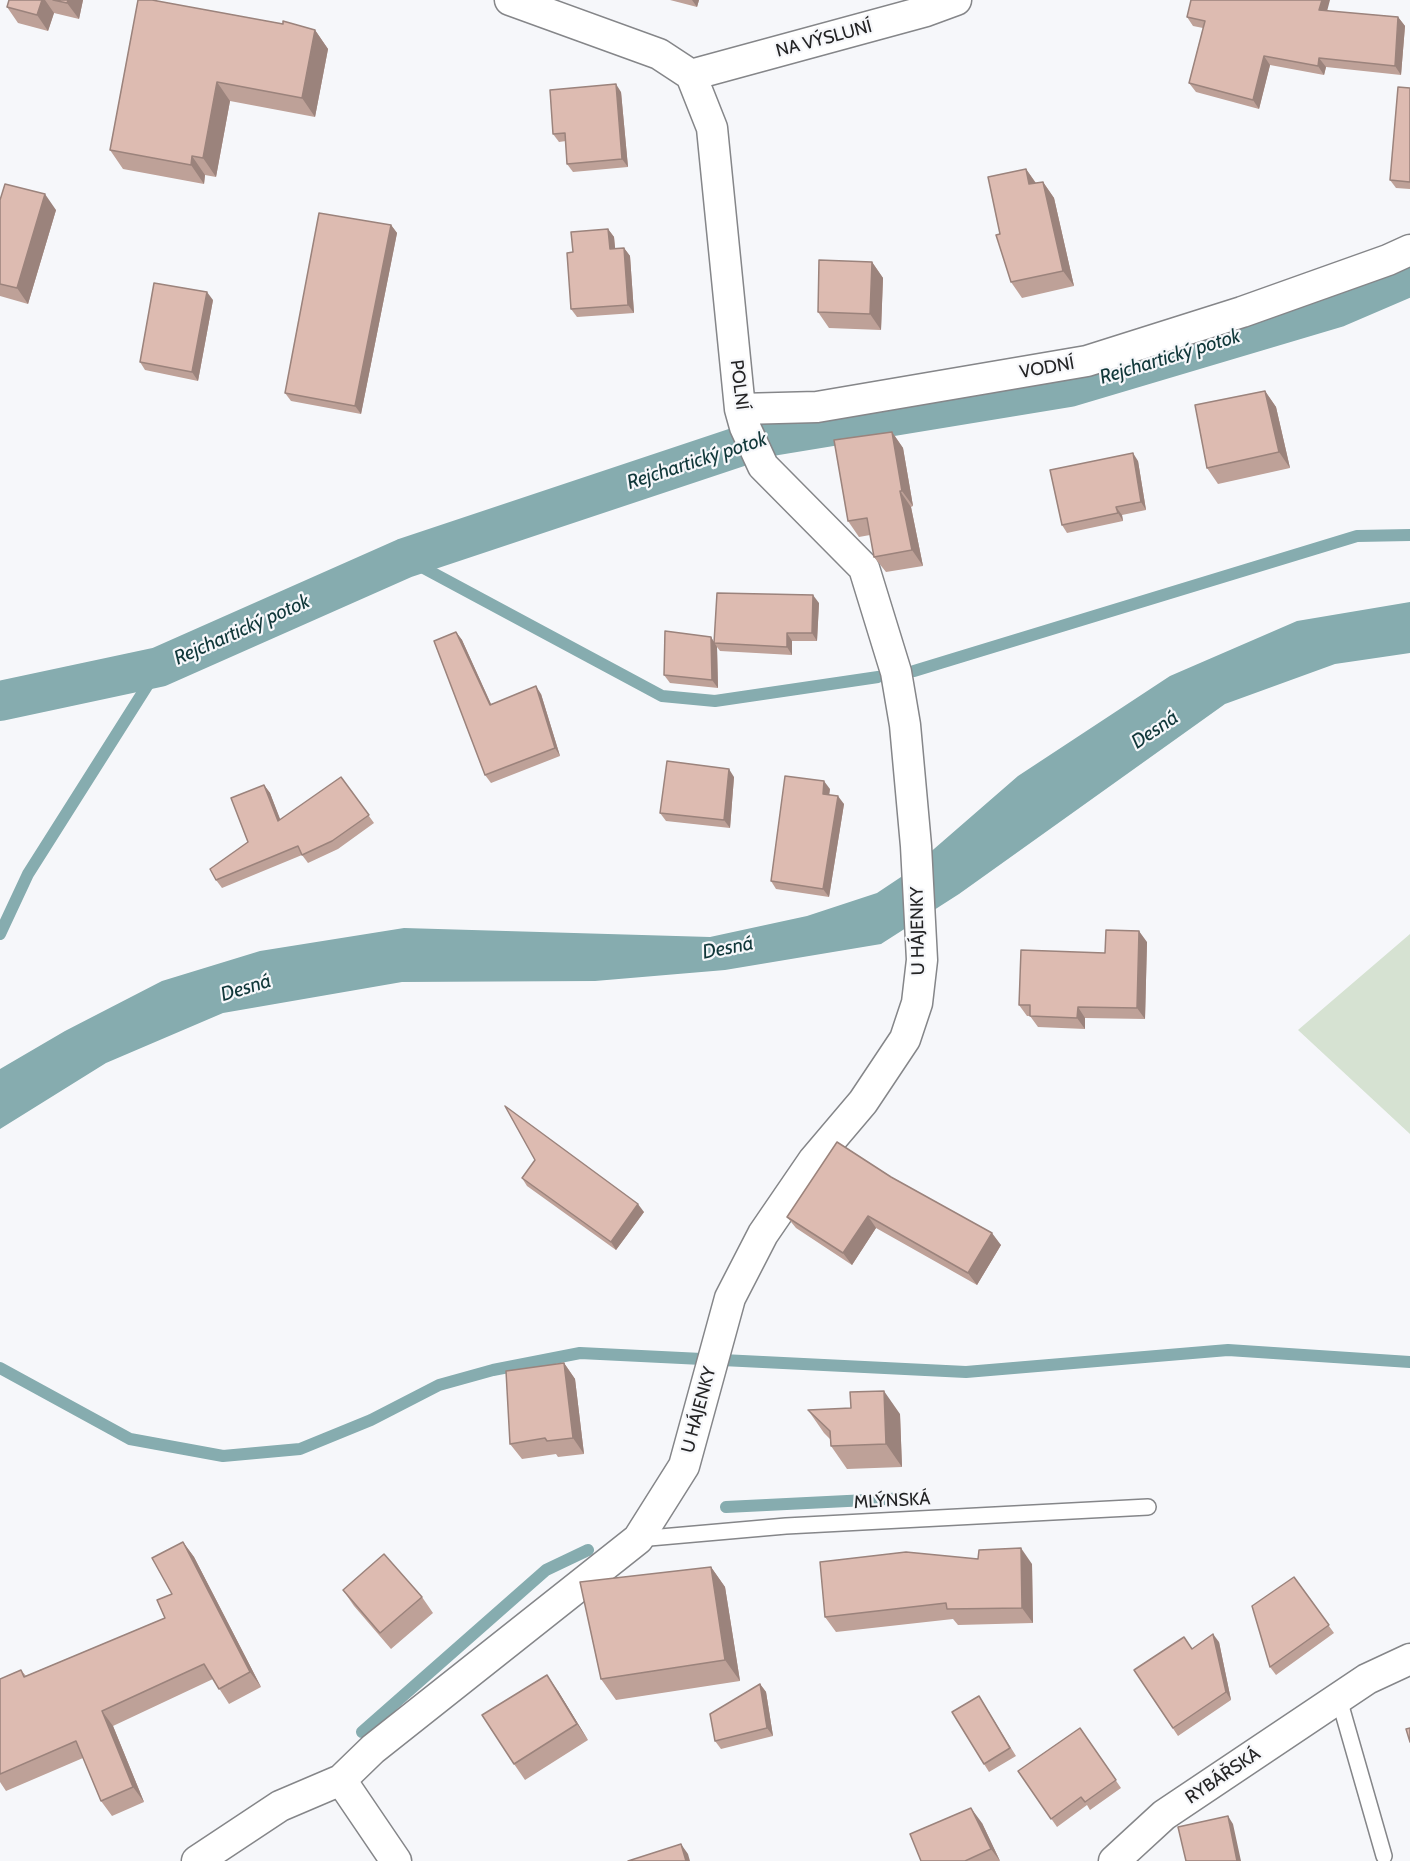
<!DOCTYPE html>
<meta charset="utf-8">
<style>
body{margin:0}
canvas{display:block;background:#f6f7fa}
</style>
<canvas width="1410" height="1861"></canvas>
<script>
const c = document.querySelector('canvas').getContext('2d');
c.lineJoin = 'round';
function fill(path, color) {
  c.fillStyle = color;
  c.fill(path, 'evenodd');
}
function stroke(path, color, width, dash) {
  c.strokeStyle = color;
  c.lineWidth = width;
  c.lineCap = dash ? 'butt' : 'round';
  c.setLineDash(dash || []);
  c.stroke(path);
}
function drawText(font, color, halo, rows, align = 'center') {
  c.font = font + ' Cabin,sans-serif';
  c.lineWidth = 4.5;
  c.setLineDash([]);
  c.textBaseline = 'middle';
  c.strokeStyle = halo;
  c.fillStyle = color;
  for (const [text, x, y, turn = 0] of rows) {
    c.save();
    c.translate(x, y);
    c.rotate((+turn || 0) * Math.PI / 180);
    c.textAlign = isNaN(turn) ? turn : align;
    if (halo) c.strokeText(text, 0, 0);
    c.fillText(text, 0, 0);
    c.restore();
  }
}
const green = new Path2D(`
 M1410,934V1134L1298,1030Z`);
const water = new Path2D(`
 M1410,602V653L1335,664L1225,704L959,894L881,944L725,970L595,981L402,982L223,1013L106,1063L0,1129V1069L65,1031L162,981L260,951L404,928L710,937L807,916L877,893L904,875L1018,776L1170,676L1297,621Z`);
const stream = new Path2D(`
 M405,558L662,696L715,701L878,677
 M914,671L1357,536L1410,535
 M0,934L28,874L159,667
 M0,1368L130,1439L223,1456L300,1449L371,1420L439,1385L493,1370L580,1353L966,1372L1228,1350L1410,1362
 M726,1507L908,1498
 M362,1732L546,1570L588,1550`);
const canal = new Path2D(`
 M0,701L159,667L405,558L771,436L1069,387L1338,307L1410,276`);
const lane = new Path2D(`
 M638,1539L786,1526L1148,1507
 M1339,1699L1384,1856`);
const street = new Path2D(`
 M691,75L926,11L956,0
 M740,409L817,407L1087,361L1242,312L1388,260L1410,250
 M197,1861L280,1806L341,1780
 M396,1861L341,1780L373,1749L638,1539L684,1466L730,1298L763,1234L813,1161L863,1102L905,1039L917,1003L922,960L916,846L905,725L896,672L864,568L763,466L745,427L740,409L712,128L691,75L659,54L510,0
 M1114,1861L1164,1815L1367,1679L1410,1659`);
const wall = new Path2D(`
 M9,0H83L79,19L54,13L48,31L18,23L7,7Z
 M138,0L315,30L328,49L315,117L230,101L216,177L205,175L204,184L123,169L110,150Z
 M670,0H699L697,7Z
 M1327,11L1398,17L1405,26L1401,75L1326,67L1324,75L1270,65L1259,109L1196,92L1189,83L1203,28L1193,26L1187,17Z
 M1410,88V189L1396,188L1390,180Z
 M621,92L628,167L573,172L567,164L566,141L559,142L553,134Z
 M1026,169L1036,183L1043,182L1054,198L1074,286L1022,298L1011,282L1000,234Z
 M0,200L56,210L28,304L0,296Z
 M391,225L397,233L361,414L291,401L285,393Z
 M608,229L614,237L615,249L624,248L630,256L634,313L577,317L571,309L573,252Z
 M872,262L883,278L881,330L829,328L818,312Z
 M213,300L198,381L145,370L140,362Z
 M1265,391L1276,407L1290,468L1218,484L1207,468Z
 M892,432L903,448L913,506L911,507L923,566L886,572L874,557L870,535L859,537L848,521Z
 M1138,461L1146,510L1122,515L1123,521L1067,533L1062,525Z
 M819,603L817,641H792V655L720,651L717,647L718,688L670,683L664,675L711,637L714,642Z
 M456,632L462,640L491,704L541,694L560,756L491,783L485,775Z
 M341,777L374,823L338,849L308,863L302,855L222,888L216,880L248,842L264,785L270,793L280,820Z
 M734,777L730,828L666,821L660,813Z
 M830,789L829,795L844,804L829,897L776,889L771,881Z
 M1147,942L1145,1019L1085,1018V1029L1038,1027L1030,1016H1027L1019,1005L1105,953Z
 M891,1177L1001,1245L977,1285L876,1228L852,1265L796,1228L787,1217Z
 M522,1178L644,1212L616,1250L527,1186Z
 M564,1363L575,1379L584,1454L558,1457L556,1454L522,1459L510,1444Z
 M808,1410L900,1414L902,1467L847,1469L831,1446L830,1439L824,1433Z
 M183,1542L194,1557L261,1687L229,1704L213,1679L113,1726L144,1802L112,1816L101,1801L83,1758L6,1791L0,1782V1679L21,1670L26,1676L165,1618L172,1594Z
 M1032,1564L1033,1623L958,1625L953,1619L836,1632L825,1617Z
 M711,1567L725,1587L740,1681L616,1700L601,1679Z
 M1294,1577L1334,1633L1276,1675L1270,1667Z
 M343,1590L422,1597L433,1613L391,1649L354,1606Z
 M1219,1642L1231,1700L1178,1736L1134,1670L1192,1649Z
 M760,1684L766,1692L773,1736L721,1749L715,1741Z
 M558,1691L588,1740L525,1780L514,1764Z
 M979,1696L1016,1756L989,1772L984,1764Z
 M1080,1728L1121,1788L1090,1810L1087,1805L1057,1827L1018,1771Z
 M982,1823L1000,1861H921Z`);
const shadedWall = new Path2D(`
 M42,0H45L54,13L48,31L37,15Z
 M68,0H83L79,19L67,3Z
 M692,0H699L697,7Z
 M1322,0H1330L1325,19L1319,10Z
 M1398,17L1405,26L1401,75L1395,66Z
 M315,30L328,49L315,117L302,98Z
 M1264,56L1270,65L1259,109L1253,100Z
 M1319,58L1326,67L1324,75L1318,66Z
 M217,82L230,101L216,177L203,158Z
 M616,84L621,92L628,167L622,159Z
 M192,156L205,175L204,184L191,165Z
 M1026,169L1037,185L1029,184Z
 M1043,182L1054,198L1074,286L1063,271Z
 M45,194L56,210L28,304L17,288Z
 M391,225L397,233L361,414L355,406Z
 M608,229L614,237L616,257L610,249Z
 M624,248L630,256L634,313L628,305Z
 M872,262L883,278L881,330L870,314Z
 M207,292L213,300L198,381L192,372Z
 M1265,391L1276,407L1290,468L1279,452Z
 M892,432L903,448L913,506L902,491Z
 M1133,453L1138,461L1146,510L1141,502Z
 M900,491L911,507L923,566L912,550Z
 M1116,507L1122,515L1123,521L1118,513Z
 M813,595L819,603L817,641L812,633Z
 M456,632L462,640L495,713L490,705Z
 M787,633L792,641V655L787,647Z
 M711,637L717,647L718,688L712,680Z
 M536,686L541,694L560,756L555,748Z
 M729,769L734,777L730,828L724,820Z
 M824,781L830,789L828,802L823,794Z
 M264,785L270,793L284,829L278,821Z
 M838,796L844,804L829,897L823,889Z
 M1139,931L1147,942L1145,1019L1137,1008Z
 M1078,1007L1085,1018V1029L1077,1018Z
 M638,1204L644,1212L616,1250L611,1242Z
 M868,1216L876,1228L852,1265L843,1253Z
 M992,1233L1001,1245L977,1285L968,1273Z
 M564,1363L575,1379L584,1454L573,1438Z
 M884,1391L900,1414L902,1467L886,1444Z
 M183,1542L194,1557L261,1687L250,1672Z
 M1021,1548L1032,1564L1033,1623L1022,1608Z
 M711,1567L725,1587L740,1681L725,1660Z
 M1213,1634L1219,1642L1231,1700L1226,1692Z
 M547,1675L558,1691L588,1740L577,1724Z
 M760,1684L766,1692L773,1736L767,1728Z
 M102,1711L113,1726L144,1802L133,1787Z
 M971,1808L982,1823L1000,1861L991,1849Z
 M1228,1816L1233,1824L1241,1861H1237Z
 M681,1844L688,1854L690,1861H686Z`);
const building = new Path2D(`
 M9,0H42L37,15L7,7Z
 M53,0H68L67,3Z
 M138,0H152L283,24V21L315,30L302,98L217,82L203,158L192,156L191,165L110,150Z
 M1191,0H1322L1319,10L1398,17L1395,66L1319,58L1318,66L1264,56L1253,100L1189,83L1205,21L1187,17Z
 M616,84L622,159L567,164L565,133L553,134L550,90Z
 M1398,87L1410,88V182L1390,180Z
 M1026,169L1029,184L1043,182L1063,271L1011,282L996,235L1000,234L988,177Z
 M5,184L45,194L17,288L0,284V200Z
 M319,213L391,225L355,406L285,393Z
 M608,229L610,249L624,248L628,305L571,309L567,253L573,252L571,232Z
 M819,260L872,262L870,314L818,312Z
 M154,283L207,292L192,372L140,362Z
 M1265,391L1279,452L1207,468L1195,405Z
 M892,432L902,491H900L912,550L874,557L867,518L848,521L834,440Z
 M1133,453L1141,502L1116,507L1118,513L1062,525L1050,470Z
 M717,593L813,595L812,633H787V647L714,643Z
 M665,631L711,637L712,680L664,675Z
 M456,632L490,705L536,686L555,748L485,775L434,641Z
 M667,761L729,769L724,820L660,813Z
 M785,776L824,781L823,794L838,796L823,889L771,881Z
 M341,777L369,815L332,841L302,855L298,846L216,880L210,869L248,842L231,798L264,785L278,821Z
 M1106,930L1139,931L1137,1008L1078,1007L1077,1018L1030,1016V1005H1019L1021,950L1105,953Z
 M505,1106L638,1204L611,1242L522,1178L535,1160Z
 M837,1142L891,1177L992,1233L968,1273L868,1216L843,1253L787,1217Z
 M564,1363L573,1438L547,1441L545,1438L510,1444L506,1371Z
 M884,1391L886,1444L831,1446L830,1431L808,1410L851,1408L850,1392Z
 M183,1542L250,1672L219,1689L204,1664L102,1711L133,1787L101,1801L76,1741L0,1774V1679L21,1670L24,1677L165,1618L157,1600L172,1594L152,1558Z
 M1021,1548L1022,1608L947,1609L946,1603L825,1617L820,1562L906,1552L978,1559L979,1550Z
 M384,1554L422,1597L380,1633L343,1590Z
 M711,1567L725,1660L601,1679L580,1582Z
 M1294,1577L1329,1625L1270,1667L1252,1606Z
 M1213,1634L1226,1692L1173,1728L1134,1670L1184,1637L1192,1649Z
 M547,1675L577,1724L514,1764L482,1715Z
 M760,1684L767,1728L715,1741L710,1714Z
 M979,1696L1010,1748L984,1764L952,1712Z
 M1080,1728L1116,1780L1085,1802L1081,1797L1051,1819L1018,1771Z
 M1410,1728V1742L1406,1729Z
 M971,1808L991,1849L965,1861H921L910,1834Z
 M1228,1816L1237,1861H1186L1178,1827Z
 M681,1844L686,1861H628Z`);
const streetNames = [
 ["NA VÝSLUNÍ",824,39,-15],
 ["VODNÍ",1047,368,-10],
 ["POLNÍ",739,385,83],
 ["U HÁJENKY",918,931,-91],
 ["U HÁJENKY",699,1410,-75],
 ["MLÝNSKÁ",892,1501,-3],
 ["RYBÁŘSKÁ",1223,1776,-34]
];
const waterNames = [
 ["Rejchartický potok",1170,357,-17],
 ["Rejchartický potok",697,461,-18],
 ["Rejchartický potok",242,630,-24],
 ["Desná",1155,730,-34],
 ["Desná",728,948,-11],
 ["Desná",246,988,-17]
];
fill(green, '#d6e2d2');
fill(water, '#86acaf');
stroke(stream, '#86acaf', 12);
stroke(canal, '#86acaf', 40);
stroke(lane, '#858689', 18);
stroke(street, '#858689', 33);
stroke(lane, '#fff', 15);
stroke(street, '#fff', 30);
fill(wall, '#bea198');
fill(shadedWall, '#9b837c');
fill(building, '#ddbbb1');
stroke(building, '#9b837c', 1.5);
drawText('18px', '#242425', '#f6f7fa', streetNames);
drawText('italic 20px', '#103739', '#f6f7fa', waterNames);
</script>
